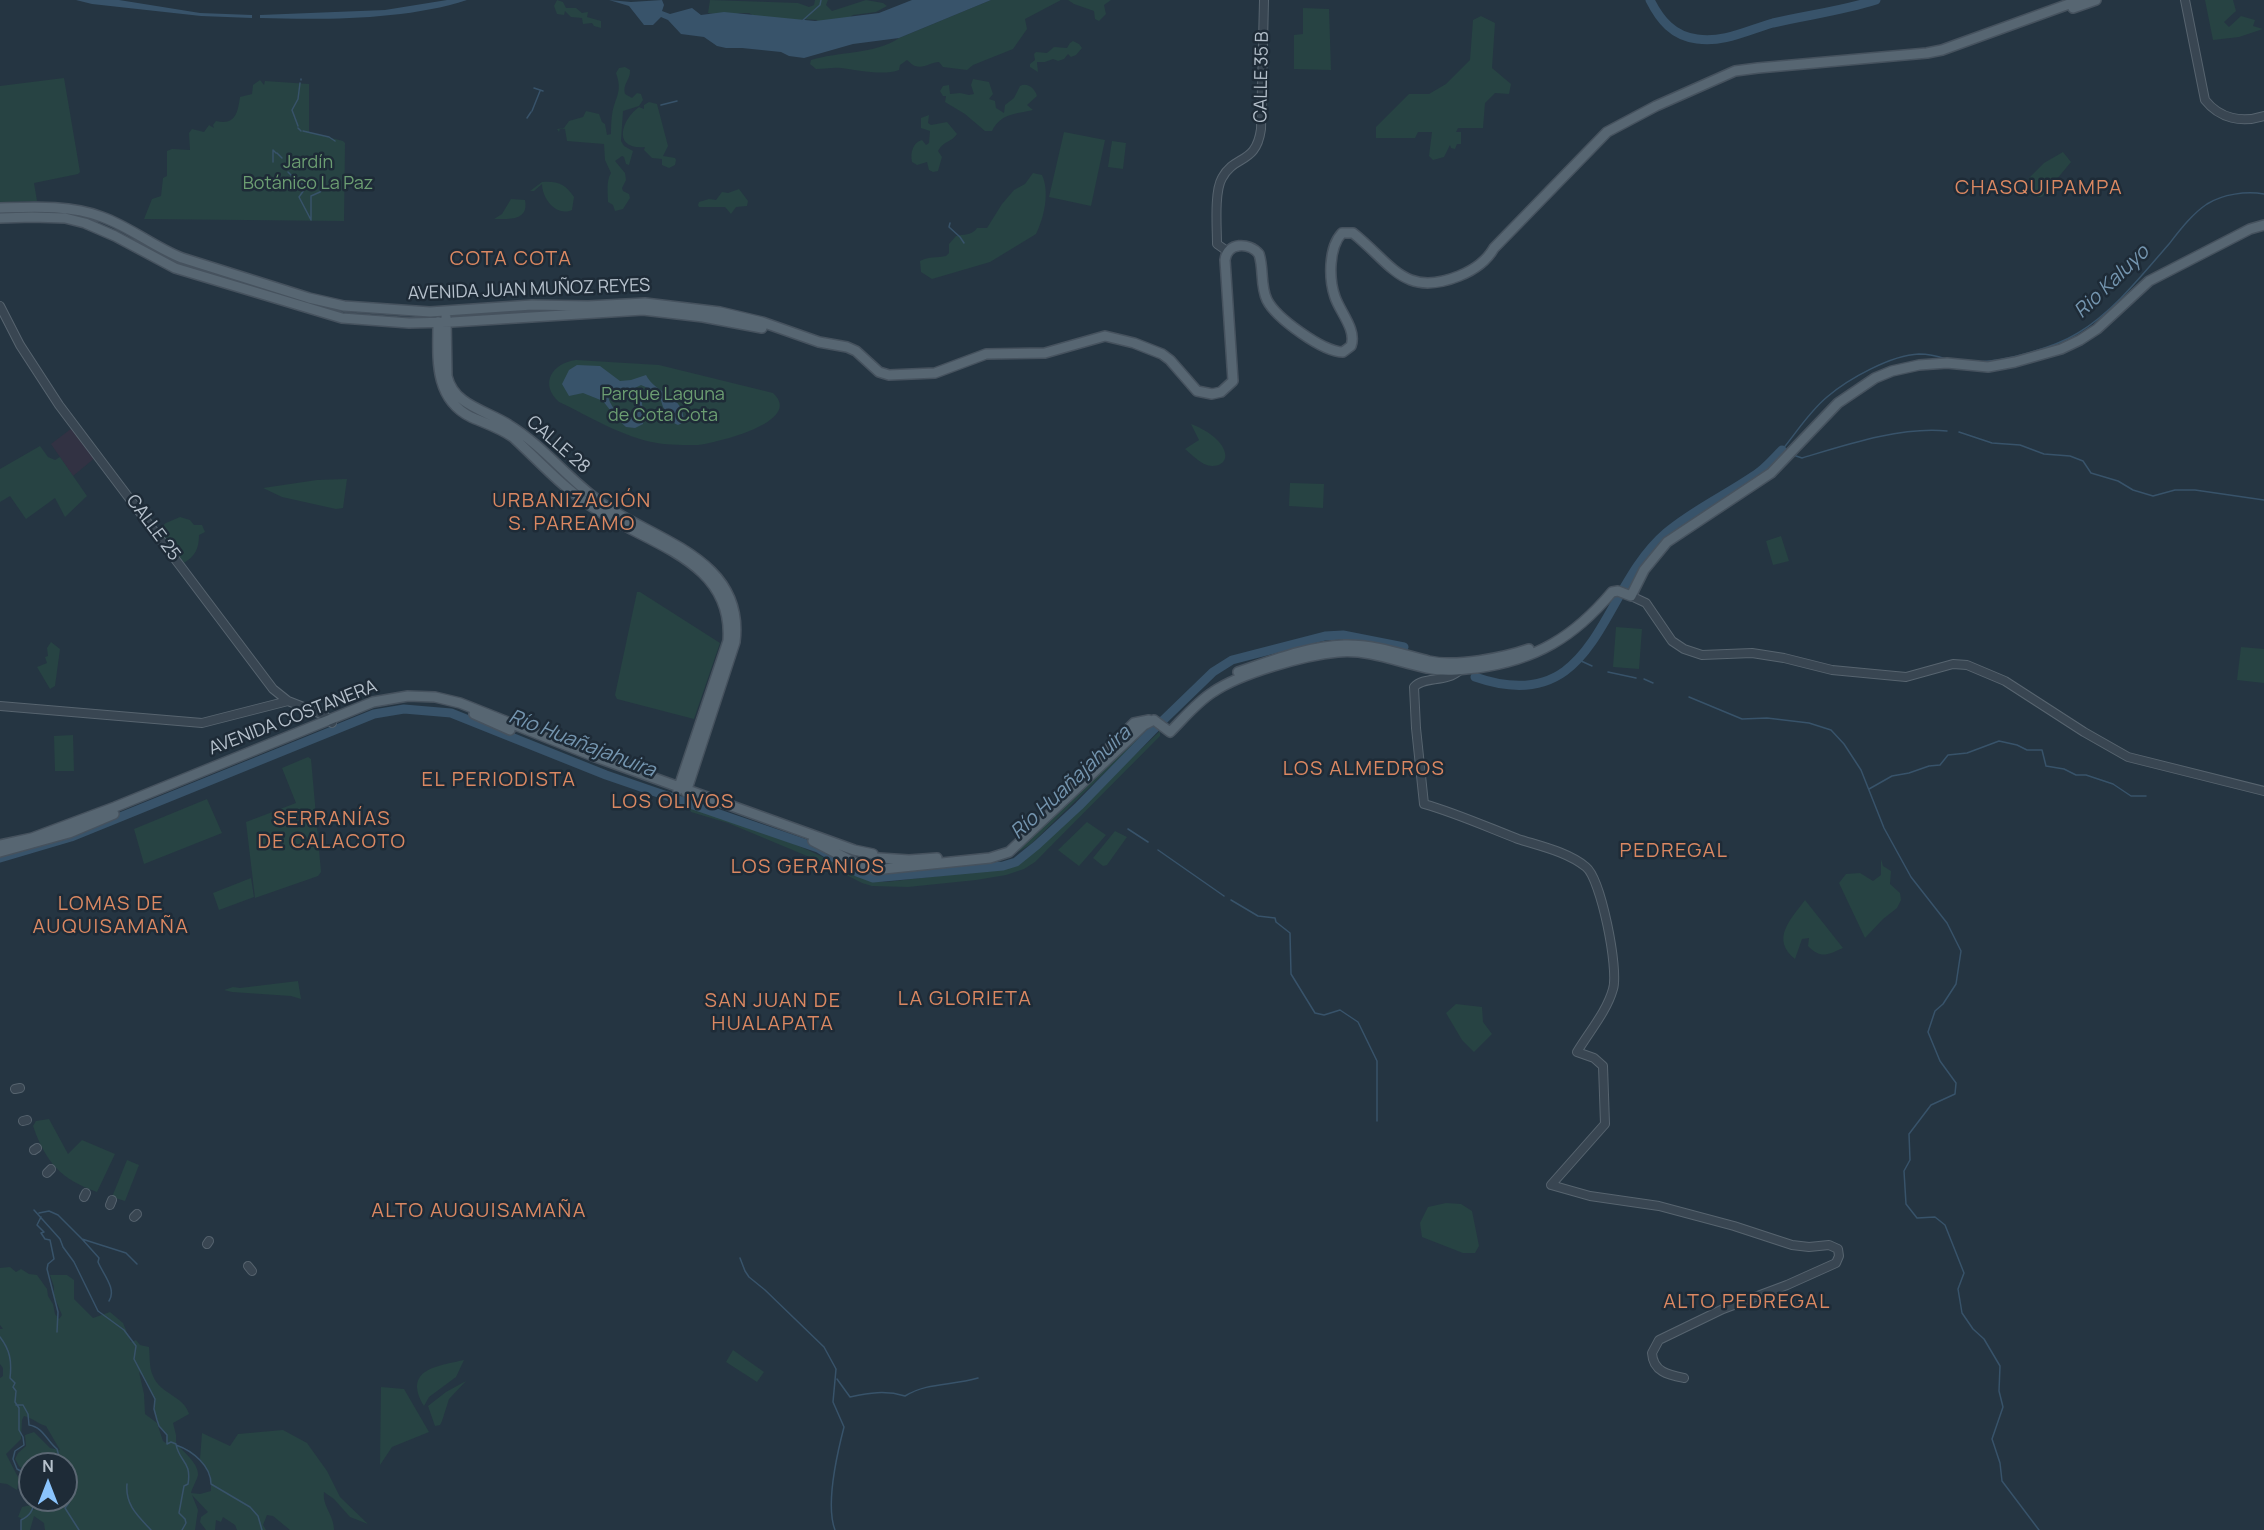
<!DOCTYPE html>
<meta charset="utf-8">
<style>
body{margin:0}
#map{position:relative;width:2264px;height:1530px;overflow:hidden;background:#253542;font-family:Manrope,sans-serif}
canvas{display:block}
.north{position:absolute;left:18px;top:1452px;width:60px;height:60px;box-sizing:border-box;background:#1e2b37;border:2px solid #5b6773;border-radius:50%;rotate:0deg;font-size:16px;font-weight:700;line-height:24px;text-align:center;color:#b6c1cc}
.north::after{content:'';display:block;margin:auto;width:21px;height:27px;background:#8ac4fd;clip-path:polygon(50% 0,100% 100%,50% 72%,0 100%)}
</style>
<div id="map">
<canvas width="2264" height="1530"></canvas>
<div class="north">N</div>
</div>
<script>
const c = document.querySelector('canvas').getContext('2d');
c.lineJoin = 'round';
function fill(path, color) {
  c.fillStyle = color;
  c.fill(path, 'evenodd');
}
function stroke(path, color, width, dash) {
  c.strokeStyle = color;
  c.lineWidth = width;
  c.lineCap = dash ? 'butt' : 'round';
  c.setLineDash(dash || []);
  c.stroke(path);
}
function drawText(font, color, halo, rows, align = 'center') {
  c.font = font + ' Manrope,sans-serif';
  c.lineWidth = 5;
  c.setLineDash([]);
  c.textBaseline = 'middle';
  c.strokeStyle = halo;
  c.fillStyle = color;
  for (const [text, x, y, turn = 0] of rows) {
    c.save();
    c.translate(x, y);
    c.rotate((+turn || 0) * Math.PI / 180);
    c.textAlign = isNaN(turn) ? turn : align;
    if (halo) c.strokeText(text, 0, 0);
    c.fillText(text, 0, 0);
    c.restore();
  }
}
const medical = new Path2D(`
 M72,428L96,457L73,476L51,444Z`);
const green = new Path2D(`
 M557,0L563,2L566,8H576L582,13L588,12L587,17L601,21V28L594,26L592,23L583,24L582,18L571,17L565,11L564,15L557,14L554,6Z
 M710,0L798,3L809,7L814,5L815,0H828L826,5L832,11L866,0L883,3L887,6L876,12L853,15L842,23H818L817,20L803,19L801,21L757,18L749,13H739L734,17L708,13Z
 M991,0H1061L1025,19L1027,29L1013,49L973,65L967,70L943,67L939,62C931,62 924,69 915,66C912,65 910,62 907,60L900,65L899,70C884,76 856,70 841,68C832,67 825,69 816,69L810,64L811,60C840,51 874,55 899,38Z
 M1068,0H1111L1104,5L1106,14L1099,21L1095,19L1094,11L1074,4Z
 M2205,0H2233L2236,11L2224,22L2229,27L2241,16L2255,20L2253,26L2263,29L2239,37L2213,40Z
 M1303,8L1329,9L1331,70L1294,69V35L1303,34Z
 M1481,16L1495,23L1492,68L1511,84L1509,94L1495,93L1485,103L1483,128H1458L1456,132H1461V144H1457L1455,149L1451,148L1450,145L1444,157L1433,160L1429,156L1432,132H1418L1415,138H1376V127L1409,94H1429L1446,84L1470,60L1473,20Z
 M1073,41L1079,44L1082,48L1076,55L1071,57L1068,54L1064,59L1058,61L1053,59L1045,62H1037L1038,72L1030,67V64L1035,60L1034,54L1036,52L1047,53L1054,47L1067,48L1070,43Z
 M625,67L630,70C631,79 622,84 625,94L632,98L637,93L641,94L643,100L639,106L623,111L621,141L624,146L633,151L629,165L626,164L624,157L622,156L615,161L625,173L626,180L622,188L623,191L629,194L630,198L623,209L615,211L613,205L608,202C608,193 606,181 611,173L605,160L604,144L567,141L565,129L560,128L559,132L557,129L564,128L569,121L583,117L586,111L599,114L602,122L605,124L607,135L611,134C611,128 611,122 612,115C615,96 623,93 616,73L619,68Z
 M64,78L80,172L78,174L34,183L37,201L0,202V86Z
 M973,79L989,82L993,94L989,99L995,101L996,108L1004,113L1005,105L1014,98L1020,86C1028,82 1035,89 1037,96L1027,105L1033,110C1016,114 1001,113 992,131H985L965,114L945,102L946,96H943L940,91L943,86L949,85L950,94L960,93L969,95L974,94L971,85Z
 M260,80L264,85L265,81L309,84V132L343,141L345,143L344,221L144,219L152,199L161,196L163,178L167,176V151L172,149L190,150L189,133L192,129L204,132L209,125L214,128L213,125L216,121C236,126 238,111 240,97L252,94L253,85Z
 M649,102L657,104L668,146L663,156L675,158L676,160L675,165L669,168L662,165V159L652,158L644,150L645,147C612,150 621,120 639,107L644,109V105Z
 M929,115L928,123L931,125L947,122L957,134C952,142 943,141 938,151L942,157L938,171L933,172L929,170L927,162L917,165L912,162C910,153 913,142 922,140L926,145L929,143L930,131L921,128V118Z
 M1064,132L1105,140L1091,206L1049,197Z
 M1112,141L1126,143L1123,169L1108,167Z
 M2063,152L2071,162L2042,197H2037V192H2027L2028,179L2044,163Z
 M1033,173L1042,175C1050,192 1044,218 1036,234L990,262L932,279L921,272L920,261C929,256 937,258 946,256L949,253V244L956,236C963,234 972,236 977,228H987L1002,204L1014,190L1025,184Z
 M542,182C558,181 565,184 574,197L572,210C556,217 542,198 542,184L534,191H530Z
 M739,189L748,201L747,206L736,207L731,214L725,207H699L698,205L699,202L709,199L716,200L722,192L728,193Z
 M511,199L525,200C529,221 509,219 494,219L502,214Z
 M576,360L659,365L773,393C805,422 715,443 698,445C685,445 669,445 657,443C622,437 591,417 559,402C539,384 552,363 576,360Z
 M1191,424C1202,428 1220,438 1224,450C1230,464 1215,469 1204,464C1197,460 1191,454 1185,449L1199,440Z
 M40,446L48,457L55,460L60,457L87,496L65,517L55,498L26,519L10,496L0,502V469Z
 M347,479L343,508L336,509L282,497L263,488L317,480Z
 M1290,483L1324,484L1323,508L1289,506Z
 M180,517L190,520L194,525H202L205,532L199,535C199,549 195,556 184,563L158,529L166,523Z
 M1781,536L1789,561L1773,565L1766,541Z
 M637,592H640L720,643L694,719L617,699L615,695Z
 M1616,627L1642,629L1639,669L1613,667Z
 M51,642L60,649L55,686L50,689L37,667L47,663L45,657L48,656L47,648Z
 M2241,647L2264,649V683L2237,680Z
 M1154,718L1159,720L1032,843C1012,858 993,861 969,864L1000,856Z
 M1160,731V736L1035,862L1024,869L1006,875L976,880L908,887L872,886L862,883L819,861L728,823L691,812L688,806C729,820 771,833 810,851C836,862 857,880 886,882L1000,869L1011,866L1029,856Z
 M73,735L74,771H55L54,736Z
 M308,757L311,759L321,872L318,876L255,898L246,822L296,803L282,768Z
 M207,799L222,833L144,864L134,829Z
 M1087,822L1106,835L1079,866L1058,850Z
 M1115,831L1127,837L1107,865L1103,866L1093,858Z
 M1881,859L1883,866L1891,871L1890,884L1900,893L1901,900L1897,908L1883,919L1865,938L1839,883L1846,874L1860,873L1873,881L1881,875Z
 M251,878L254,897L219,910L213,893Z
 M1805,900L1843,948C1827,955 1821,959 1808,946L1809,938L1802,939L1795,959C1770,939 1791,919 1805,900Z
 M298,981L301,999L291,996L232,992L224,990L233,987L240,988Z
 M1456,1004L1482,1007L1483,1022L1492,1034L1474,1052L1462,1040L1446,1013Z
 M49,1119L68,1154L82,1140L115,1154L97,1192C61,1179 46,1163 33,1126L36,1121Z
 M127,1160L139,1165L125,1201L112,1197Z
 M1446,1203L1461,1204L1472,1211L1479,1246L1475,1253H1463L1422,1237L1420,1223L1428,1207Z
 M10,1267L16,1272L21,1269L29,1274L37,1275L47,1289L48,1296L53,1304L55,1314L59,1319L62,1315L54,1296V1287L50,1275H67L74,1280V1299L93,1318L110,1312L123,1323L131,1342L136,1340L140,1345L149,1347C150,1356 149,1368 153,1376C160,1394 184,1396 189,1414L173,1423L176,1435V1444C183,1451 199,1464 198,1475C197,1480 192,1488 191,1493L200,1494L211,1491V1477L200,1459L202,1433L230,1446L238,1434L283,1430L307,1443L327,1471L340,1497L368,1524L350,1517L334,1499L324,1492C322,1506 334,1515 334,1530H290L273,1516L267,1515L263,1525L266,1530H237L235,1525L223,1517L221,1522L216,1520L215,1530H206L200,1522L201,1517L208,1512L192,1495L198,1510L195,1530H45L44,1523L34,1516L30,1530H21V1518L18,1517L22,1507L31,1505L34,1510L37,1500H66V1464H30V1476L19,1466L15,1459L18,1453L26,1446L25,1435L34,1432L50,1448L60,1450L46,1426C38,1424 33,1418 24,1416L22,1420L21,1439L6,1454L19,1479L17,1490L7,1484L0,1483V1378L3,1376V1368L0,1364V1329H3L0,1325V1268ZM139,1372L144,1377L155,1399L154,1410L157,1420L159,1426L167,1435L166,1443L163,1441L157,1423L145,1414L144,1394Z
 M733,1350L764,1372L757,1382L726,1362Z
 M464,1360L456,1377L429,1397L424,1406C402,1369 438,1366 464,1360Z
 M466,1381L449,1399L442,1421L440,1425L435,1426L428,1406L446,1392Z
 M381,1387L404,1389L429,1432L392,1447L380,1465Z`);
const water = new Path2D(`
 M76,0H119L200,13L252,15V18L201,16L92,4Z
 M447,0H467C406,20 324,20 260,18V15L385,10Z
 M609,0L631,2L662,0L664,5L662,11L670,14L692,8L701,15L724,12L815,21L879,13L912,0H991L899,38L853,44L804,58L789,56L781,52L742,48H726L717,46L704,37L681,34L668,20L661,17L653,25H644L629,6Z
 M577,365L600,366L620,381L631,380L646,375C655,394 684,394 684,422L678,425C666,420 662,405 659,393L641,385L633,389L640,391L644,416L643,424L635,428L626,427L617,419L603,401L583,393L569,396L562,384L569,370ZM612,391L617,395C627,394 629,393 636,399L635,411L630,418C619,417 609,405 608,395Z`);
const stream = new Path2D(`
 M802,21L820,5L821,0
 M301,79V80
 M534,88L543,91
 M661,105L677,101
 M532,111L540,91
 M527,118L531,112
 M298,126L292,110L298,99L300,83
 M298,128L301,131
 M303,131L329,137L335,141
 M277,153L282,158
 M273,162V150L276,153
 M288,172L298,182L305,184L304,190L299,197L311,220V196L320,192L324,187
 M950,223L949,227L960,237L964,243
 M1978,362C2006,361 2054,348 2078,333C2114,311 2142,275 2169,244C2180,230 2192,214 2207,204C2223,194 2246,191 2264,194
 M1959,432L1992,443L2020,445L2044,454L2070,456L2083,461L2091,473L2118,481L2133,490L2153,496L2175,490H2195L2264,500
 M1785,452L1782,450C1796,433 1809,412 1827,397C1848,379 1891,355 1919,354C1929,354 1937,356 1946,359
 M1793,455L1802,458C1845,445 1902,426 1947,431
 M1579,660L1592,666
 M1608,672L1636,678
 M1644,679L1653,683
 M1689,697L1742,719L1767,718L1809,723L1831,730L1844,744L1861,770L1884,828L1911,877L1947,923L1961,951L1956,984L1943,1004L1935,1011L1928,1032L1940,1061L1956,1083L1955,1094L1931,1105L1909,1134L1910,1160L1904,1171L1906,1204L1917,1218L1935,1217L1945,1225L1964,1273L1958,1289L1962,1313L1973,1329L1984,1339L2000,1366L1999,1391L2003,1407L1992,1439L2000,1463L2002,1481L2039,1530
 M1869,789L1892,776L1909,773L1929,766L1940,765L1948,755L1967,753L1999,741L2017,745L2027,750H2042L2046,766L2064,769L2076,775H2086L2113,784L2131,796H2146
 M1128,829L1148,842
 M1158,850L1224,896
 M1231,900L1258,916L1275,918L1276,922L1290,933L1291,974L1315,1013L1324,1015L1340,1010L1358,1022L1377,1061V1121
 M34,1210L60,1239L63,1247L74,1262L98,1311L124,1330L136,1346L134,1359L155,1399L154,1409L157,1420L159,1426L167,1435V1444L171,1442L176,1444C179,1462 192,1461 188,1484L184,1486L179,1513L185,1519L186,1523L182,1530
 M39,1213L49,1211L58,1215L82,1239L126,1253L137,1264
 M41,1217L37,1225L44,1232L41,1233L45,1239L50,1240L54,1259L48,1264L47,1269L58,1312L57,1332
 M82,1239L99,1258L98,1262C103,1274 117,1289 109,1301
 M740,1258L745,1271L749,1277L765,1290L824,1347L836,1369L833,1402L844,1427C837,1454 825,1504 835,1530
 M0,1337C10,1350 12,1361 10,1378L15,1383L13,1387L16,1391L15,1402L19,1408V1430L23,1437L24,1445L15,1451L13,1459L17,1469L24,1473L30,1492
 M837,1379L850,1397C869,1393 885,1390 905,1396C928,1382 951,1386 978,1378
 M16,1405H23L28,1414L29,1425C43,1427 47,1441 57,1449L61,1464
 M176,1445C193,1451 211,1466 211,1484L250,1507L258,1516L262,1530
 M66,1481C73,1493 74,1497 65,1508L79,1530
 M127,1484C125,1505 138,1516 151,1530
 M21,1530V1520C30,1516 34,1510 34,1500`);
const river = new Path2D(`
 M1650,0C1660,20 1673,36 1697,39C1724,43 1748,30 1773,23C1807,15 1842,11 1876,0
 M1475,677C1598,720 1599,590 1666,533C1693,510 1726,495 1755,475C1765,469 1773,459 1782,450
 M0,858L71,837L374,714L404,709L451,713L606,775L818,848L857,872L873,878L1003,866L1016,862L1037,845L1079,806L1152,731L1213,672L1232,660L1325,636L1343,635L1404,647`);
const minor = new Path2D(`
 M2185,0L2205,100C2220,119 2242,123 2264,116
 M1227,251L1217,244C1217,228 1214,192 1222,178C1235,154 1256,165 1261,129L1264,0
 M0,306L20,345L59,405L273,689L288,701L324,715L332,723
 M1631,596L1646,603L1672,641L1684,649L1702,655L1752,653L1784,658L1832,670L1906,677L1953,664L1967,665L2005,681L2084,732L2128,757L2264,791
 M1460,670C1446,683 1424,676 1414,687L1416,728L1424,804C1456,813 1487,827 1518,839C1540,846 1568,852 1586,867C1601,879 1619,969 1613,989C1607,1011 1589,1032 1577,1052L1594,1058L1603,1066L1605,1124L1551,1185L1590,1196L1659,1206L1734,1226L1792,1245L1809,1247L1829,1245L1838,1249L1839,1256L1836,1263L1787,1285L1723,1309L1659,1340L1652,1353C1653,1372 1669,1375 1684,1378
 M0,706L202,723L288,701
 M15,1089L20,1088
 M23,1121L27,1120
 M34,1150L37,1148
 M47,1173L51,1169
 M84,1197L86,1193
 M110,1205L112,1200
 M134,1217L137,1214
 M207,1244L209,1241
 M248,1266L252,1271`);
const major = new Path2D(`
 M2073,8L2096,0
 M0,208C34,207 70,205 102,217C130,227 154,247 182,258L309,298L344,306L430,312L532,305L588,306L645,303L720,312L762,322L819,342L847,347L856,351L879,372L889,375L935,373L986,354L1045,353L1105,336L1134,343L1162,354L1170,360L1197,391L1212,394L1221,392L1233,381L1225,260C1227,242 1249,242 1259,254C1264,269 1260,286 1267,300C1276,318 1323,352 1343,352L1351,346C1357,330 1340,312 1335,297C1329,280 1328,248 1342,233H1353C1392,264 1404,298 1459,276C1474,270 1486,262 1494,248L1607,132L1656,106L1735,71L1758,68L1927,53L1942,50L2080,0
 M0,218L32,217L65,218L85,223L115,236L175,268L342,318L409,323L452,322L643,310L703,317L762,328
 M446,317L447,376C454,406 486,410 509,425C545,447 571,483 607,507C660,542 745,561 735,642L686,792
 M438,322C438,357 433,398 471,417C485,423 500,428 513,437C540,462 566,491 597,510C650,545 734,561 728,641L678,790
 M1238,672C1271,661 1308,646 1344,645C1373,644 1401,654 1429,661C1456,667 1503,658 1529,649
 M474,714L510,730
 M1154,720L1170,732C1184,718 1197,702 1213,692C1241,673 1305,655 1338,652C1369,649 1398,662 1427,668C1444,672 1460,670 1477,668C1536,660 1574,637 1612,592L1618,591L1631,596L1644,570L1667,542L1771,473L1838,403L1875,378L1892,371L1919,365L1947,363L1988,367L2015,362L2061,349L2080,340L2097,329L2149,281L2250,229L2264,225
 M1063,794L1134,723L1149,720
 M813,841L867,869
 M0,845L32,838L115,807L373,702L408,696L435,697L460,703L593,756L854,850L873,854
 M0,852L69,833L114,814
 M879,858L909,860L937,858
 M874,870L990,858L1009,852L1144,725L1154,720`);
const streetNames = [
 ["CALLE 35 B",1262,77,-89],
 ["AVENIDA JUAN MUÑOZ REYES",529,290,-2],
 ["CALLE 28",558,445,41],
 ["CALLE 25",153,528,53],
 ["AVENIDA COSTANERA",293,718,-21]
];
const parkNames = [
 ["Jardín",308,163],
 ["Botánico La Paz",308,184],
 ["Parque Laguna",663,395],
 ["de Cota Cota",663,416]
];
const neighbourhoodNames = [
 ["CHASQUIPAMPA",2039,188],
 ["COTA COTA",511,259],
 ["URBANIZACIÓN",572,501],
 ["S. PAREAMO",572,524],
 ["LOS ALMEDROS",1364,769],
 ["EL PERIODISTA",499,780],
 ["LOS OLIVOS",673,802],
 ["SERRANÍAS",332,819],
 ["DE CALACOTO",332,842],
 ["PEDREGAL",1674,851],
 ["LOS GERANIOS",808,867],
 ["LOMAS DE",111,904],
 ["AUQUISAMAÑA",111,927],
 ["LA GLORIETA",965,999],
 ["SAN JUAN DE",773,1001],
 ["HUALAPATA",773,1024],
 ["ALTO AUQUISAMAÑA",479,1211],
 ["ALTO PEDREGAL",1747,1302]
];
const waterNames = [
 ["Rio Kaluyo",2112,282,-44],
 ["Río Huañajahuira",582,744,21],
 ["Río Huañajahuira",1071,783,-43]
];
fill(medical, '#323243');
fill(green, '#274343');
fill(water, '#38536a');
stroke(stream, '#38536a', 1.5);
stroke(river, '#38536a', 9);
stroke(minor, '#57646f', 10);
stroke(major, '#46525e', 12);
stroke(minor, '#394652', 8);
stroke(major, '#576672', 9);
drawText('18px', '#b6c1cc', '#1e2b37', streetNames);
drawText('18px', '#6c9e72', '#1e2b37', parkNames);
c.letterSpacing = '1.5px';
drawText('20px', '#db8862', '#1e2b37', neighbourhoodNames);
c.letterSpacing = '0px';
drawText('italic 20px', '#7596b0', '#1e2b37', waterNames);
</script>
